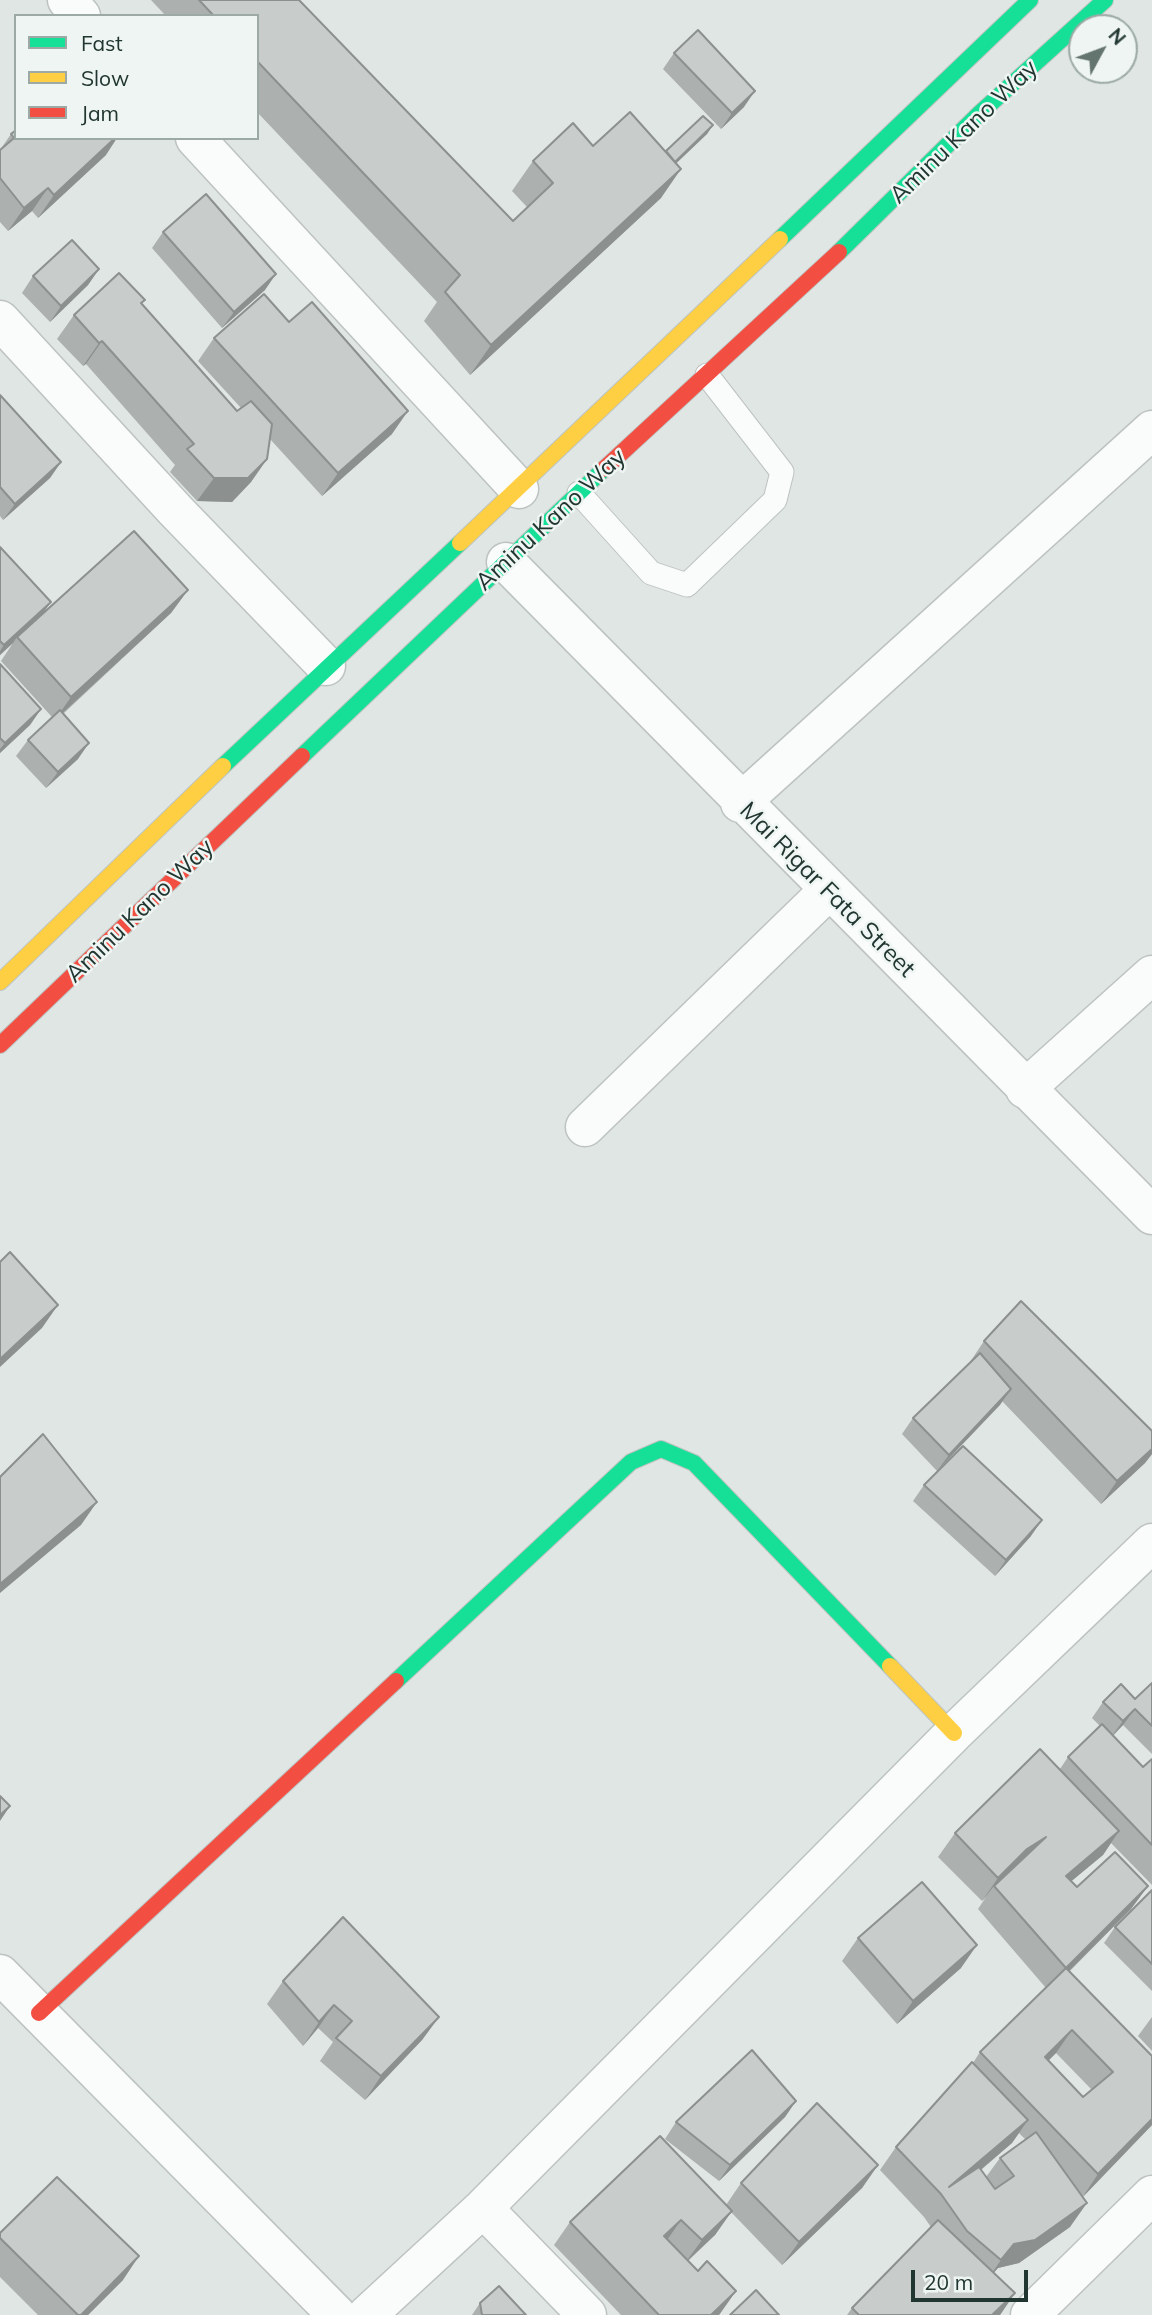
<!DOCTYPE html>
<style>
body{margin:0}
#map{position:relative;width:1152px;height:2315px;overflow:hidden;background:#e0e6e3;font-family:Mulish,sans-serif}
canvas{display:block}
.legend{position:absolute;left:14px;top:14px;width:245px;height:126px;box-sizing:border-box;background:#eef5f2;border:2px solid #9ca9a5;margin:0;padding:9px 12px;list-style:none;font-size:21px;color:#213631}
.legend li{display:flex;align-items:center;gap:14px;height:35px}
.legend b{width:35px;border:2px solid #9ca9a5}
.north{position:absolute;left:1068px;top:14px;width:70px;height:70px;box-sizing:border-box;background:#eef5f2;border:2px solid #9ca9a5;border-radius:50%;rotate:49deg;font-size:19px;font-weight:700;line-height:28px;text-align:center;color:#213631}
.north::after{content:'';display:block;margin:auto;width:24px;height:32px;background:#64746f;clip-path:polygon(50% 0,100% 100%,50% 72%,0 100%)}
.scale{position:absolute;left:911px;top:2270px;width:117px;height:32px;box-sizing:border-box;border:4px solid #213631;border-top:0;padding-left:9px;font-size:21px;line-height:24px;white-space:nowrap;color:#213631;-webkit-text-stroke:5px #eef5f2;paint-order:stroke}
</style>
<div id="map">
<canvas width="1152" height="2315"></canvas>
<ul class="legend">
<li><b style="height:9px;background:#16e098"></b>Fast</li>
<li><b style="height:9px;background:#ffcf43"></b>Slow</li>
<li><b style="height:9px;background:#f24e42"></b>Jam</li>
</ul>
<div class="north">N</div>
<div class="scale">20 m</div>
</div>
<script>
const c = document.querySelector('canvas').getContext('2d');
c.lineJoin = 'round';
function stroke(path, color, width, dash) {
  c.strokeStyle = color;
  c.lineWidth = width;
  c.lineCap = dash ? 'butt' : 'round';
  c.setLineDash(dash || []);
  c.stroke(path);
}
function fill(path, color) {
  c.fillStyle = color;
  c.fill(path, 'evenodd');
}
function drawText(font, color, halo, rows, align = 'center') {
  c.font = font + ' Mulish,sans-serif';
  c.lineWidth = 5;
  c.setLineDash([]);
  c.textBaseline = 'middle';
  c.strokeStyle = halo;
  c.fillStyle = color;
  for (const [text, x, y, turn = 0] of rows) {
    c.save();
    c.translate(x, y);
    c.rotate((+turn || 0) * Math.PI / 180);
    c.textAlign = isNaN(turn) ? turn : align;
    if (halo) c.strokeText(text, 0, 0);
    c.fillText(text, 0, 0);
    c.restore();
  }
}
const lane = new Path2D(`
 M579,493L651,573L687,585L775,500L782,472L707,375`);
const street = new Path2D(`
 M67,0L81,16
 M195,138L519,489
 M0,320L176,511L326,666
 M506,562L1152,1215
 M740,803L1152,430
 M1025,1089L1152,975
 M585,1127L828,891
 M0,1974L337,2315
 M483,2208L587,2315
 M367,2315L483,2208L954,1733L1152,1543
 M1030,2315L1152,2195`);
const fast = new Path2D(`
 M780,239L1030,0
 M839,252L979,114L1105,0
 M302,756L604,469
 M223,766L460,543
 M396,1681L631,1462L661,1449L694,1463L890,1666`);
const slow = new Path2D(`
 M460,543L780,239
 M0,982L223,766
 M890,1666L954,1733`);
const jam = new Path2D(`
 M604,469L839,252
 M0,1045L302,756
 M39,2013L396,1681`);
const wall = new Path2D(`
 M151,0H299L513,221L527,207L512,191L533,161L593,146L666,151L713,125L707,134L676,163L661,198L470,375L424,321L437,302L257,112V16H166Z
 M674,53L744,107L721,129L663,69Z
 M11,134L106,155L38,218L32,211L8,231L0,222V150Z
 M163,232L265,290L222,328L152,248Z
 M99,269L88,285L50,322L22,293L33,276Z
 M142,304L237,411L241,408L198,361L214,338L289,322L392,434L322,496L270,439L267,459L251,482L232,502L197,501L170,472L175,465L86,364L83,366L57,339L74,315Z
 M0,395L61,462L50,478L3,520L0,516Z
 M0,547L43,614L188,590L171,613L63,714L78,759L46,788L16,756L28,740L52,717L1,661L13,643L0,655Z
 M0,664L41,709L30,725L0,753Z
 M984,1341L1152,1431V1454L1145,1463L1101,1504L1002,1401L937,1471L902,1434L913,1418L968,1365Z
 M924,1485L1031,1536L995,1576L913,1501Z
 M1152,1683V1754L1123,1725L1113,1736L1143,1767L1152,1759V1885L1111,1843L1103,1855L1071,1881L1077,1887L1148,1886L1131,1909L1069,1972L1152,2056V2125L1082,2197L1070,2227L1019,2263L998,2268L993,2273L1015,2293L1000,2315H847L852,2308L931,2227L924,2217L880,2170L896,2147L973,2063L980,2052L1046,1988L978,1909L986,1897L982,1901L938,1857L955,1833L1060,1769L1068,1757L1100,1726L1092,1718L1103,1702L1135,1699ZM1056,2053L1092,2090L1083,2097L1048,2061ZM1019,2133L1026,2140L1000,2158L986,2177L981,2170L1012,2143Z
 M1152,1890V1991L1104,1943L1115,1927Z
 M858,1938L961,1968L897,2024L842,1961Z
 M283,1981L439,2017L422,2040L365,2100L320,2061L333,2042L318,2028L303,2046L267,2004Z
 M1152,2017V2051L1138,2036Z
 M796,2101L785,2117L719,2181L665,2139L676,2122Z
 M878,2165L862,2188L782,2265L731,2212L715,2235L688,2261L698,2271L736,2291L719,2315H621L554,2245L570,2222L726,2205L741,2183Z
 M0,2233L123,2280L88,2315H38L0,2277Z
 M480,2303L526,2315H472Z`);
const shadedWall = new Path2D(`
 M755,91L744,107L721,129L732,113Z
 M713,125L707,134L664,175L670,167Z
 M115,138H117L106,155L38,218L54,195Z
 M681,169L661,198L470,375L491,345Z
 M48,188L32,211L8,231L24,208Z
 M99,269L88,285L50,322L61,306Z
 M276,274L265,290L222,328L234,312Z
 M102,341L86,364L83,366L99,343Z
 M408,411L392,434L322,496L338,473Z
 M267,459L251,482L232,502L197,501L214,478Z
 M61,462L50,478L3,520L15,504Z
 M188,590L171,613L55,720L71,697Z
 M51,602L39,619L17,637L13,643L0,655V651L4,645Z
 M41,709L30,725L0,753V749L5,743Z
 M89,743L78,759L46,788L58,772Z
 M58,1305L42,1328L0,1367V1359Z
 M1011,1389L1000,1405L937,1471L949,1455Z
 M1152,1449V1454L1145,1463L1101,1504L1117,1481Z
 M97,1502L81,1525L0,1593V1584Z
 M1042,1520L1031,1536L995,1576L1006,1560Z
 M1135,1709L1123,1725L1111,1737L1123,1721Z
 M10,1806L0,1821V1815Z
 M1119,1831L1103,1855L1050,1899L1066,1876Z
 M1046,1837L994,1886L982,1901L998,1878L1027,1849Z
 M1148,1886L1131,1909L1049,1991L1066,1968Z
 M977,1945L961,1968L897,2024L913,2001Z
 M334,2005L318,2028L303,2046L319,2022Z
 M439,2017L422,2040L365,2100L381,2076Z
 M1072,2030L1056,2053L1028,2081L1045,2057Z
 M796,2101L785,2117L719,2181L730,2165Z
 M1152,2119V2125L1082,2198L1098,2174Z
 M1028,2120L1012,2143L945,2200L949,2187Z
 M878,2165L862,2188L782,2265L799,2242Z
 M1087,2203L1070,2227L1019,2263L998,2268L985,2283L1001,2260L1014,2244Z
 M732,2211L715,2235L685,2263L702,2240Z
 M681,2220L665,2243L664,2236Z
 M139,2256L123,2280L88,2315H81Z
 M736,2291L719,2315H711Z
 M1015,2293L1000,2315H992Z`);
const building = new Path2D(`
 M199,0H299L513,221L553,183L533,161L573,123L593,146L630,112L681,169L491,345L445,292L460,275L257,61V16H214Z
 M698,30L755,91L732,113L674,53Z
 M703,116L713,125L675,162L666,151Z
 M16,130V138H115L54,195L48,188L24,208L0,178V150L14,138L11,134Z
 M206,194L276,274L234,312L163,232Z
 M72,240L99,269L61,306L33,276Z
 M119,273L145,300L141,303L237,411L251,401L272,424L267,459L248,478H214L187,449L194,444L102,341L99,343L74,315Z
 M264,294L289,322L312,302L408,411L338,473L214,338Z
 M0,395L61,462L15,504L0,487Z
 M134,531L188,590L71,697L17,637Z
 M0,547L51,602L4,645L0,641Z
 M0,664L41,709L5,743L0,738Z
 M60,710L89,743L58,772L28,740Z
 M10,1252L58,1305L0,1359V1262Z
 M1021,1301L1152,1431V1449L1117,1481L984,1341Z
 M980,1353L1011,1389L949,1455L913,1418Z
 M43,1434L97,1502L0,1584V1477Z
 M963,1446L1042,1520L1006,1560L924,1485Z
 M1152,1683V1726L1135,1709L1123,1721L1103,1702L1121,1684L1135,1699Z
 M1102,1724L1143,1767L1152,1759V1845L1068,1757Z
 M1040,1749L1119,1831L1066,1876L1077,1887L1115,1852L1148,1886L1066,1968L994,1886L1046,1837L1027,1849L998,1878L955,1833Z
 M0,1796L10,1806L0,1815Z
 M922,1882L977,1945L913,2001L858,1938Z
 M1152,1890V1964L1115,1927Z
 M343,1917L439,2017L381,2076L336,2038L352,2021L334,2005L319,2022L283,1981Z
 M1066,1968L1152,2056V2119L1098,2174L980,2052ZM1072,2030L1113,2072L1083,2097L1045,2057Z
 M752,2050L796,2101L730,2165L676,2122Z
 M972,2062L1028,2120L949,2187L979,2167L995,2189L1014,2176L1000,2158L1036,2132L1087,2203L1035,2240L1014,2244L1001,2260L967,2231L941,2194L896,2147Z
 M817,2103L878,2165L799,2242L741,2183Z
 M660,2136L732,2211L702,2240L681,2220L664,2236L698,2271L707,2261L736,2291L711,2315H659L570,2222Z
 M57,2177L139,2256L81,2315H78L0,2238V2233Z
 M938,2220L1015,2293L992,2315H859L852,2308Z
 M499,2286L526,2315H482L480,2303Z
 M756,2290L779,2315H730Z`);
const streetNames = [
 ["Aminu Kano Way",964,132,-44],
 ["Aminu Kano Way",551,520,-43],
 ["Mai Rigar Fata Street",827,890,45],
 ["Aminu Kano Way",140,911,-44]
];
stroke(lane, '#bdc3c0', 25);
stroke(street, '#bdc3c0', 41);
stroke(fast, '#bdc3c1', 18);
stroke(slow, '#bdc3c1', 18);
stroke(jam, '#bdc3c1', 18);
stroke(lane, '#fafbfb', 23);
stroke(street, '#fafbfb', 38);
stroke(fast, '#16e098', 16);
stroke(slow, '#ffcf43', 16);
stroke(jam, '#f24e42', 16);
fill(wall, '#acb0af');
fill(shadedWall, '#8c908e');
fill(building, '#c8cdcb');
stroke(building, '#8c908e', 2);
drawText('24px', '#213631', '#eef5f2', streetNames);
</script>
